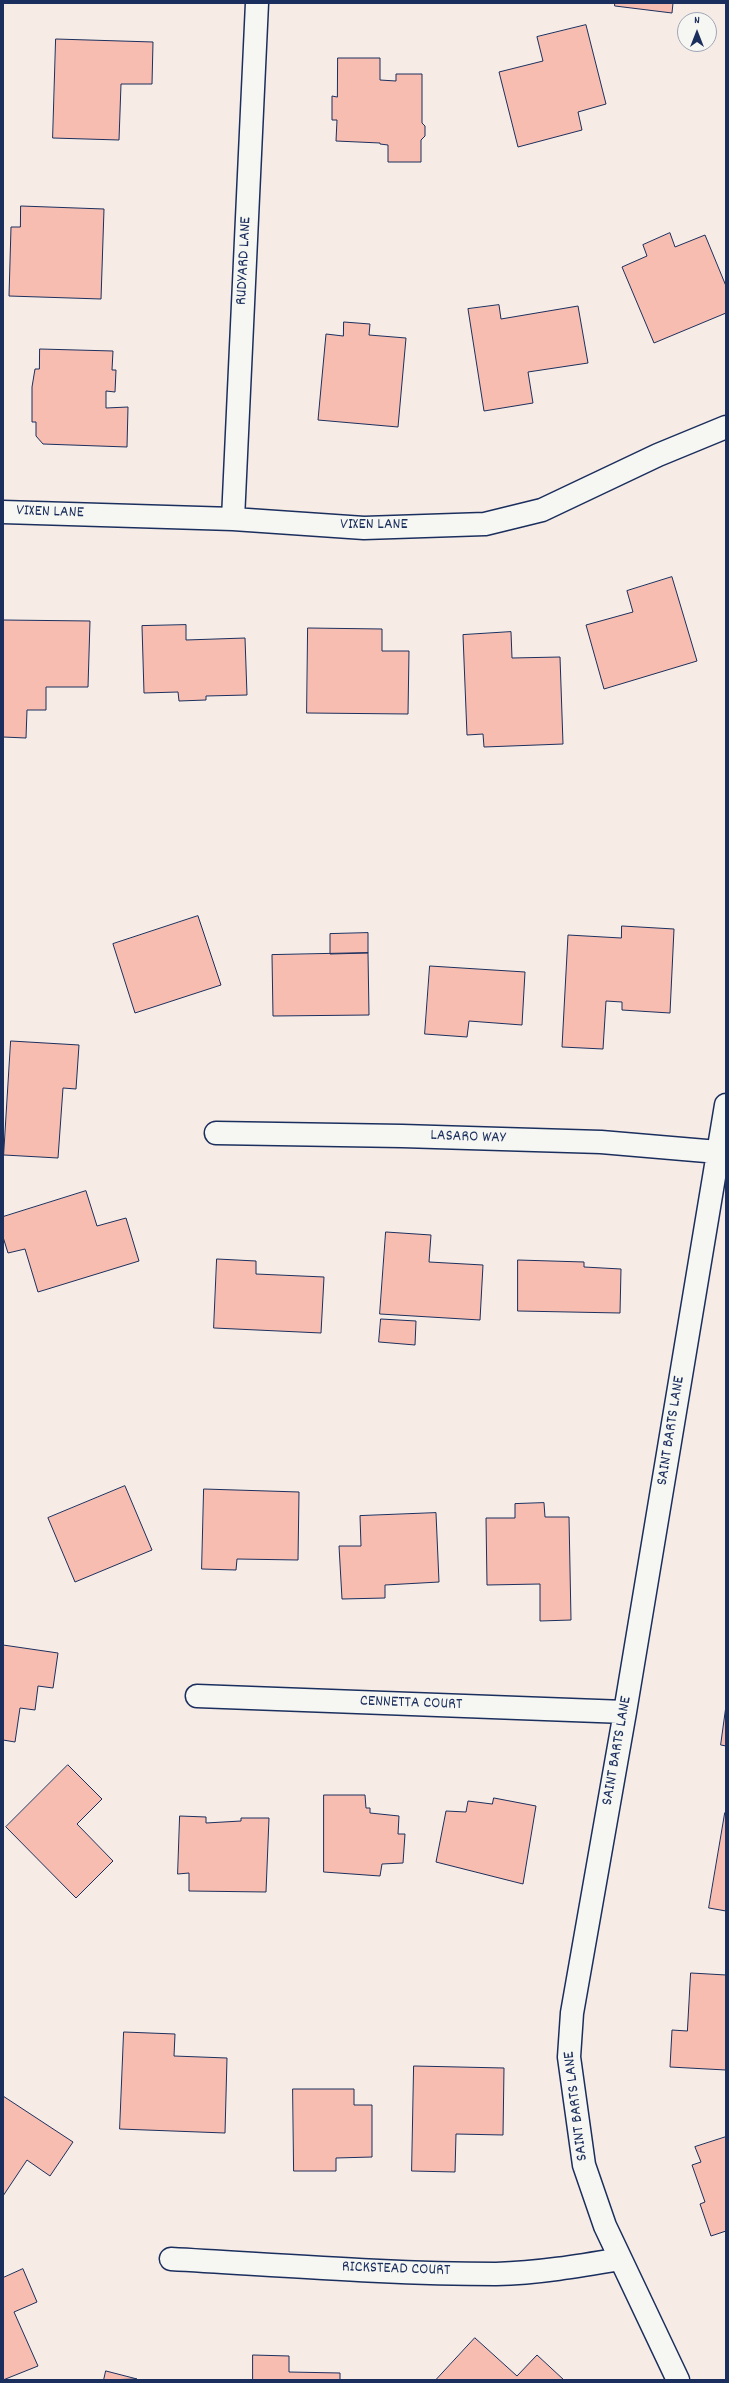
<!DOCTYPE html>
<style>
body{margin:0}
#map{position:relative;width:729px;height:2383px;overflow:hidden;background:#f6ebe5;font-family:Dekko,sans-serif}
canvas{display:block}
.frame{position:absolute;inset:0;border:4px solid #1b2f5e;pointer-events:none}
.north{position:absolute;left:677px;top:12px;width:40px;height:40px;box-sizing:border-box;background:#f6f6f2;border:1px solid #9ea6b7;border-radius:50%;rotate:0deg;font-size:11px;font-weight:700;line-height:16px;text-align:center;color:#1b2f5e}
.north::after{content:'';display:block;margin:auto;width:14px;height:18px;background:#1b2f5e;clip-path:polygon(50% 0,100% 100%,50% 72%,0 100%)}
</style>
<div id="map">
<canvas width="729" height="2383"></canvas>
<div class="frame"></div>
<div class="north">N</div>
</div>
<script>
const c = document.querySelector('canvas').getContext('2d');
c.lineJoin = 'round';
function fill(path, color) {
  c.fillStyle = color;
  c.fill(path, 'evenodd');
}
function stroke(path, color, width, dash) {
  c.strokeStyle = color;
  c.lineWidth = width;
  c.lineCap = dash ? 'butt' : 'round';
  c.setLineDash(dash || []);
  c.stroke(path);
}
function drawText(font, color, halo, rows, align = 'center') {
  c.font = font + ' Dekko,sans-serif';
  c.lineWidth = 3;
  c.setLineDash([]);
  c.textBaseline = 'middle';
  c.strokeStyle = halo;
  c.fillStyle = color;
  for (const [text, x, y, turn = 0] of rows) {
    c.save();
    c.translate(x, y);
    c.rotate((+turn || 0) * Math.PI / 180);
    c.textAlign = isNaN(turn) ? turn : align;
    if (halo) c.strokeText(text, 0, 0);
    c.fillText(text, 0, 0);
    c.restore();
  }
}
const building = new Path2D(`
 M615,3H673L672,13L615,6Z
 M586,25L606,104L578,112L582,130L518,147L499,72L543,61L537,37Z
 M56,39L153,42L152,84H121L119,140L53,138Z
 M338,58H380V80L396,81V74H422V123L425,126V136L421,140V162H388V145L380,144V143L336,141L337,120H332V96L337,97Z
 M21,206L104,209L101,299L9,296L11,227H20Z
 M670,233L675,247L705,235L726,286V313L654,343L622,267L647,256L643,245Z
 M499,305L501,319L578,306L588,363L528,372L533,403L484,411L468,309Z
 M344,322L370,324L369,335L406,338L398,427L318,420L326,334L343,336Z
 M40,349L113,351L112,370H116L115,392L106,391V408L128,407L127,447L43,444L36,436V422H32V387L35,369H39Z
 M672,577L697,661L604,689L586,625L633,612L627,591Z
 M3,620L90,621L88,687H46V710H27L26,738L3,737Z
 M186,625V640L245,638L247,695L206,696V700L179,701L178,692L144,693L142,626Z
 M308,628L382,629V651H409L408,714L307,713Z
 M511,632L512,658L560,657L563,744L484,747L483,734L467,735L463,635Z
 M198,916L221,985L135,1013L113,944Z
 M622,926L674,929L670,1013L622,1010V1002L606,1001L603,1049L562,1047L568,935L621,938Z
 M368,933V953L330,954V934Z
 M368,953L369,1015L273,1016L272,955Z
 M430,966L525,972L522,1025L469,1021L467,1037L425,1034Z
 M11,1041L79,1045L76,1089L63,1088L58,1158L4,1155Z
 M86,1191L97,1226L126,1218L139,1261L38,1292L25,1249L8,1253L3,1237V1217Z
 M386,1232L431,1235L429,1262L483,1265L480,1320L380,1314Z
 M217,1259L256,1261V1274L324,1277L321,1333L214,1328Z
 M518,1260L584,1262V1267L621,1269L620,1313L518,1311Z
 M381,1319L416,1321L415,1345L379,1342Z
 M125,1486L152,1550L75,1582L48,1518Z
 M204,1489L299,1492L298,1560L237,1559L236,1570L202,1569Z
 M544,1503L545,1517H569L571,1620L540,1621V1584L487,1585L486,1518H515V1504Z
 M436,1513L439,1582L385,1585V1598L342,1599L339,1546H361L360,1516Z
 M3,1645L58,1653L53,1688L38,1686L35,1710L20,1708L15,1742L3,1740Z
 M726,1706V1746L721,1745Z
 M68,1765L102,1799L77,1824L113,1861L76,1898L6,1827Z
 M324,1795H365L366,1808H370V1813L399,1816L398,1834H405L403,1863L382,1864L380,1876L324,1872Z
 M494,1798L536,1806L523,1884L436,1862L446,1811L466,1812L468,1801L492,1804Z
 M725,1813L726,1814V1911L709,1908Z
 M180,1816L206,1817V1823L241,1821V1818H269L266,1892L189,1891V1873L178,1874Z
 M691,1973L726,1975V2070L670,2067L672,2030L687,2031Z
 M124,2032L175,2034L174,2056L227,2058L225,2133L120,2129Z
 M414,2066L504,2068L503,2135L456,2134L455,2172L412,2171Z
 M293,2089H354V2105H372V2157L336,2158V2171H294Z
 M3,2096L73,2142L50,2176L27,2160L3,2196Z
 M726,2137V2231L711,2236L700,2204L705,2202L692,2165L701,2162L695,2147Z
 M23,2269L37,2302L14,2312L38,2366L3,2380V2278Z
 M475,2338L517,2376L537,2355L564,2380H436Z
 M253,2355L289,2356V2372L340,2373V2380H253Z
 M106,2371L137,2379L104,2380Z`);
const street = new Path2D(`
 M3,512L233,519L364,528L485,524L542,510L658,455L726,427
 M233,519L257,3
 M216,1133L402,1136L601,1142L718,1152
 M197,1696L625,1712
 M171,2259C279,2265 388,2274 496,2274C538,2273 579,2266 620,2259
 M678,2380L605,2226L584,2165L569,2057L572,2013L625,1712L726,1105`);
const streetNames = [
 ["RUDYARD LANE",245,261,-87],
 ["VIXEN LANE",50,513,2],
 ["VIXEN LANE",374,526],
 ["LASARO WAY",468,1138,2],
 ["SAINT BARTS LANE",672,1431,-81],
 ["CENNETTA COURT",411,1704,2],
 ["SAINT BARTS LANE",618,1751,-80],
 ["SAINT BARTS LANE",577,2106,-97],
 ["RICKSTEAD COURT",396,2270,2]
];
fill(building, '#f7bdb0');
stroke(building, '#1b2f5e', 1);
stroke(street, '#1b2f5e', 25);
stroke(street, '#f6f6f2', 22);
drawText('16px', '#1b2f5e', '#f6f6f2', streetNames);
</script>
